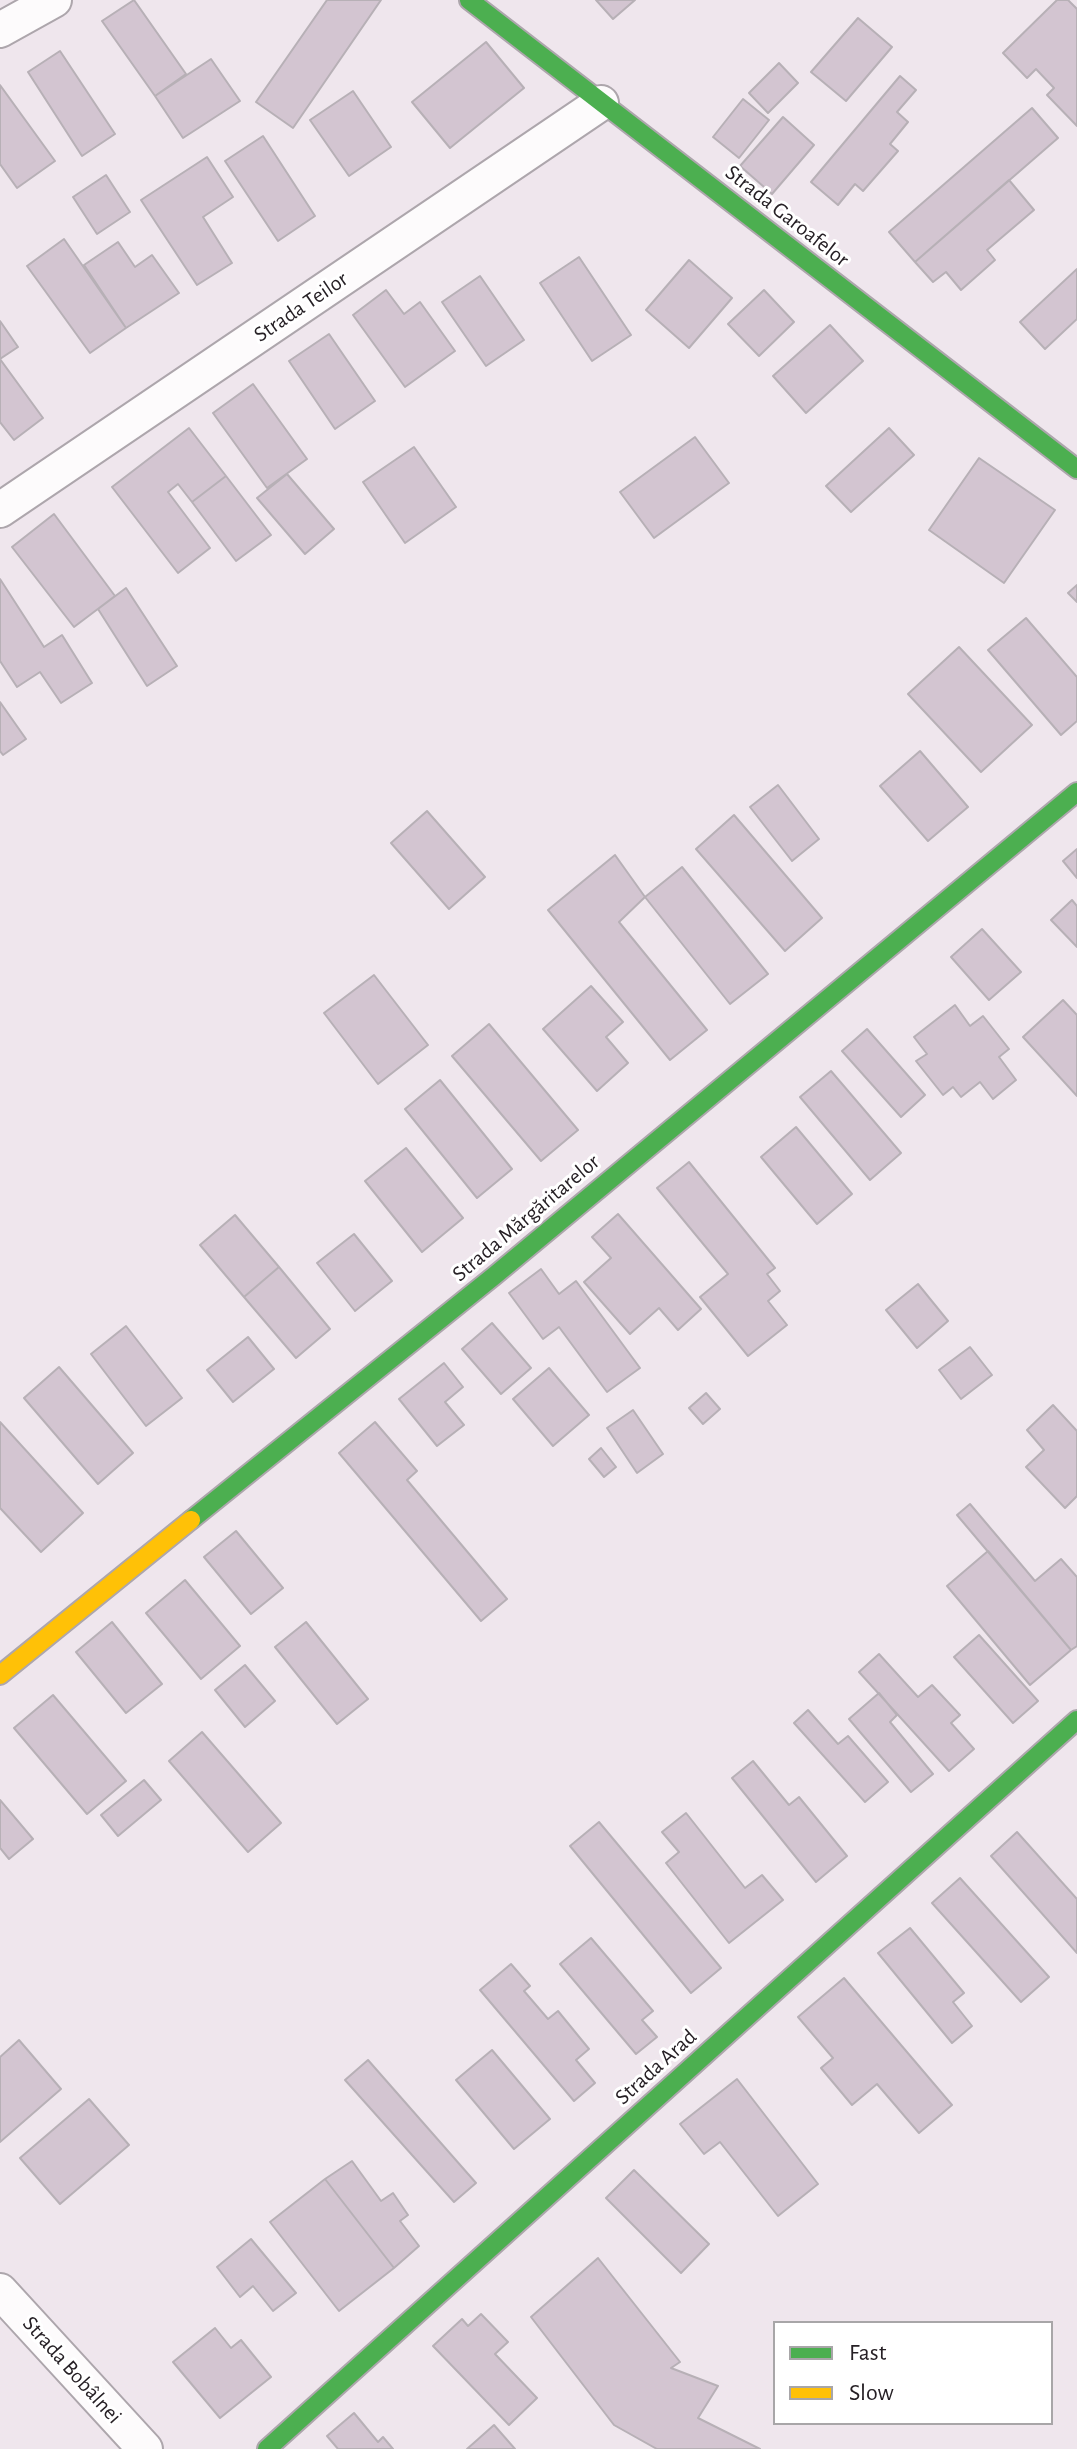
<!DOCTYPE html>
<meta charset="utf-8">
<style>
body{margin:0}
#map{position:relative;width:1077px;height:2449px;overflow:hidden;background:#efe6ed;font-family:"Alegreya Sans",sans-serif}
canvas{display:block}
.legend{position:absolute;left:773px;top:2321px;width:280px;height:104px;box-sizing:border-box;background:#fff;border:2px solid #a8a6a8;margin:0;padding:10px 14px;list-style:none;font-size:24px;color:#262025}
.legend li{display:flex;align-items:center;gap:16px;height:40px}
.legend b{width:40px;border:2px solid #a8a6a8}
</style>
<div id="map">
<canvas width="1077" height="2449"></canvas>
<ul class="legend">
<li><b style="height:10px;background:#4caf50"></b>Fast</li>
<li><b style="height:10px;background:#ffc107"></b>Slow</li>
</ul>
</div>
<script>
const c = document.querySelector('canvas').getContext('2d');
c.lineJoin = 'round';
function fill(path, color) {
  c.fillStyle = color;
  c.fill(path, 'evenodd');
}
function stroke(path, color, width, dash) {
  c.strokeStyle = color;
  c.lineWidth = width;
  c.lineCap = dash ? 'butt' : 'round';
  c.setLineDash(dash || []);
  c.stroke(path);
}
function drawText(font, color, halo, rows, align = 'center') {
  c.font = font + ' "Alegreya Sans",sans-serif';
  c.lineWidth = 6;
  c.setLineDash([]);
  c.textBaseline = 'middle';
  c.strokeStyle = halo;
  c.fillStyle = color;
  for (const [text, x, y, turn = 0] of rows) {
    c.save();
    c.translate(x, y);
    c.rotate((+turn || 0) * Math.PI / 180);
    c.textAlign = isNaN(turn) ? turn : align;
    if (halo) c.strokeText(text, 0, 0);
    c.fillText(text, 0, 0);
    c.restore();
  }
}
const building = new Path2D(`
 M134,0L186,74L155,96L102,21Z
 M327,0H381L293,128L256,102Z
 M596,0H635L613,19Z
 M1057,0H1068L1077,9V126L1047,95L1054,88L1036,69L1027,78L1003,53Z
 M858,18L892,47L846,101L811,72Z
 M486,42L524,88L450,148L412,102Z
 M60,51L115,134L82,156L28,72Z
 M211,59L240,101L183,138L155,96Z
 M779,63L798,83L768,113L749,93Z
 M900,76L916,90L897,112L908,122L890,144L898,151L863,191L855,184L838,205L811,182Z
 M0,85L55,161L17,188L0,164Z
 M353,91L391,147L349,176L310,120Z
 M743,99L769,120L739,158L713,137Z
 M1032,108L1058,138L915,262L889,232Z
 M783,117L814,145L772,194L740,166Z
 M263,136L315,216L278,241L225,161Z
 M207,157L233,197L203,217L232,263L197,285L141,200Z
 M106,175L130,212L97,234L73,197Z
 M1009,180L1034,210L987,250L995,260L961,290L946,272L933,282L915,262Z
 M64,239L126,328L90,353L27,266Z
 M118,242L135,267L152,255L179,293L126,328L84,265Z
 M579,257L631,335L592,361L540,283Z
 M689,260L732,298L689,348L646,310Z
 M1077,269V319L1045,349L1020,322Z
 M480,276L524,340L486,366L442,302Z
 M386,290L404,314L420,302L455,351L405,387L353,315Z
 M764,290L794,322L759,356L728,324Z
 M0,321L18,347L0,359Z
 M830,325L863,361L806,413L773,376Z
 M329,334L375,401L335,429L289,361Z
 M0,359L43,418L14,440L0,422Z
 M253,384L307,459L267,488L213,413Z
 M189,428L226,476L192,502L178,484L168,492L210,548L178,573L112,487Z
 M889,428L914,455L851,512L826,486Z
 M695,437L729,483L654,538L620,492Z
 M414,447L456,507L405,543L363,482Z
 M979,458L1055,510L1004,583L929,530Z
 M287,474L334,529L305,554L257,498Z
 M226,476L271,535L236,561L192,502Z
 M54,514L115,596L74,627L12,547Z
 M0,579L44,647L62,635L92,683L61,703L40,672L17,687L0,661Z
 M1077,585V602L1068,593Z
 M126,588L177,666L147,686L98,609Z
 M1026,618L1077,677V721L1061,735L988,650Z
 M959,647L1032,725L981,772L908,694Z
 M0,702L26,739L3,755L0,751Z
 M920,751L968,807L928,841L880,786Z
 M778,785L819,839L792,861L750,807Z
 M427,811L485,877L449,909L391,843Z
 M734,815L822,918L785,951L696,849Z
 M1077,849V878L1063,861Z
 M615,855L645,897L619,922L707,1030L670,1060L548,910Z
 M682,867L768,974L730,1004L645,897Z
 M1072,900L1077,906V947L1051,920Z
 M982,929L1021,972L989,1000L951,957Z
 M374,975L428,1045L378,1084L324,1013Z
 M591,986L623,1022L606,1037L628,1063L597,1091L543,1029Z
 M1063,1000L1077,1015V1096L1023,1037Z
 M955,1005L970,1026L983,1016L1009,1049L999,1057L1016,1080L993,1099L980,1082L961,1097L953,1087L943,1095L916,1061L927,1054L914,1037Z
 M489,1024L578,1130L541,1161L452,1056Z
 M867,1029L925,1095L901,1117L842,1051Z
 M831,1071L901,1153L870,1180L800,1097Z
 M440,1080L512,1169L477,1198L405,1109Z
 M796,1127L852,1194L817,1224L761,1157Z
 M406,1148L463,1218L422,1252L365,1181Z
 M689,1162L775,1268L767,1274L780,1291L768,1301L787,1325L748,1356L700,1297L728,1274L657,1188Z
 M618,1214L701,1309L678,1330L659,1308L630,1334L584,1282L611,1258L592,1237Z
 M235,1215L279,1267L244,1297L200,1245Z
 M354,1234L392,1281L355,1311L317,1263Z
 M279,1267L330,1329L296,1358L244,1297Z
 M541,1269L559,1294L576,1281L640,1368L607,1392L559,1327L543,1339L509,1293Z
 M918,1284L948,1321L917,1348L886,1310Z
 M492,1323L531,1368L501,1394L462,1349Z
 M126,1326L182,1398L146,1426L91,1354Z
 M248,1337L274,1369L233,1402L207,1370Z
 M970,1347L992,1375L961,1399L939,1370Z
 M444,1363L463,1387L445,1402L464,1425L437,1446L399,1399Z
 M59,1367L133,1453L98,1484L24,1398Z
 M549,1368L589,1415L553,1446L513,1399Z
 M706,1393L720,1409L703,1424L689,1408Z
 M1053,1405L1077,1431V1496L1065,1508L1026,1467L1044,1450L1027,1430Z
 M633,1410L663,1454L637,1473L607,1428Z
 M0,1422L83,1513L41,1552L0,1508Z
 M375,1422L417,1471L407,1480L507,1599L481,1621L339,1453Z
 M601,1448L616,1467L604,1477L589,1459Z
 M970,1504L1035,1581L1061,1559L1077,1577V1646L1071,1650L957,1515Z
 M236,1531L283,1588L251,1614L204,1557Z
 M988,1551L1071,1650L1030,1685L947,1586Z
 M185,1580L240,1646L201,1679L146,1613Z
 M112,1622L162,1684L126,1713L76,1652Z
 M306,1622L368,1699L337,1724L275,1647Z
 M979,1635L1038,1701L1013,1723L954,1657Z
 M879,1654L918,1697L932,1685L960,1715L951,1723L974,1749L949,1771L859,1672Z
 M245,1665L275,1701L245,1727L215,1690Z
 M879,1693L897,1715L890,1722L933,1774L911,1792L849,1719Z
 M53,1695L126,1781L87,1814L14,1728Z
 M808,1710L838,1744L848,1736L888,1782L865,1802L794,1723Z
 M202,1732L281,1823L248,1852L169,1761Z
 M753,1761L789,1805L799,1797L847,1856L816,1882L732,1778Z
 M144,1780L161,1800L118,1836L101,1815Z
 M0,1800L33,1839L9,1859L0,1848Z
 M686,1813L745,1888L762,1875L783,1900L729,1943L666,1863L679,1852L662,1832Z
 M599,1822L721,1968L691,1993L570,1846Z
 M1017,1832L1077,1899V1953L991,1856Z
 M960,1878L1049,1977L1021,2002L932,1903Z
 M910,1928L964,1993L953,2002L972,2026L952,2043L878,1953Z
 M591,1938L653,2011L642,2020L657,2037L636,2054L560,1964Z
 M511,1964L530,1986L524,1991L548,2019L558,2011L589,2049L576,2060L595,2083L574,2101L480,1990Z
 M844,1978L952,2105L919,2133L877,2084L852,2105L821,2068L833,2058L798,2017Z
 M19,2040L61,2089L0,2142V2057Z
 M492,2050L550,2119L514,2149L456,2080Z
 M368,2060L476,2183L454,2202L345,2080Z
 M737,2079L818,2184L778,2216L720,2142L704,2154L680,2124Z
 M89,2099L129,2145L60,2204L20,2158Z
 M352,2161L381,2201L393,2193L408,2215L400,2221L419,2246L394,2268L325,2179Z
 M634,2170L709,2244L681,2273L606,2198Z
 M325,2179L394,2268L339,2311L270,2222Z
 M251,2239L296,2293L273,2311L253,2286L240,2297L217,2267Z
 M598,2258L680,2362L671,2368L718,2386L698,2418L760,2449H657L614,2425L531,2317Z
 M481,2314L508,2342L495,2354L537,2398L509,2425L433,2346L462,2319L468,2326Z
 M215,2328L231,2348L241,2340L271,2377L220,2418L173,2362Z
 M354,2413L378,2442L383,2437L393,2449H338L327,2436Z
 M494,2425L515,2449H467Z`);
const street = new Path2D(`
 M0,30L54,0
 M0,510L601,103
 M0,2291L145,2449`);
const fast = new Path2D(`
 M469,0L1077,469
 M191,1520L494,1276L1077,792
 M267,2449L1077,1720`);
const slow = new Path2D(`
 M0,1675L191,1520`);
const streetNames = [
 ["Strada Garoafelor",787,216,38],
 ["Strada Teilor",301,307,-34],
 ["Strada Mărgăritarelor",526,1218,-40],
 ["Strada Arad",656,2067,-42],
 ["Strada Bobâlnei",72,2370,48]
];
fill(building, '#d3c5d1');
stroke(building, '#b7b0b6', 2);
stroke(street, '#ada6ac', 38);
stroke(fast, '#ada6ac', 22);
stroke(slow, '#ada6ac', 22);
stroke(street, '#fdfbfc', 34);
stroke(fast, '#4caf50', 18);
stroke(slow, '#ffc107', 18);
drawText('22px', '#262025', '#fff', streetNames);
</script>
